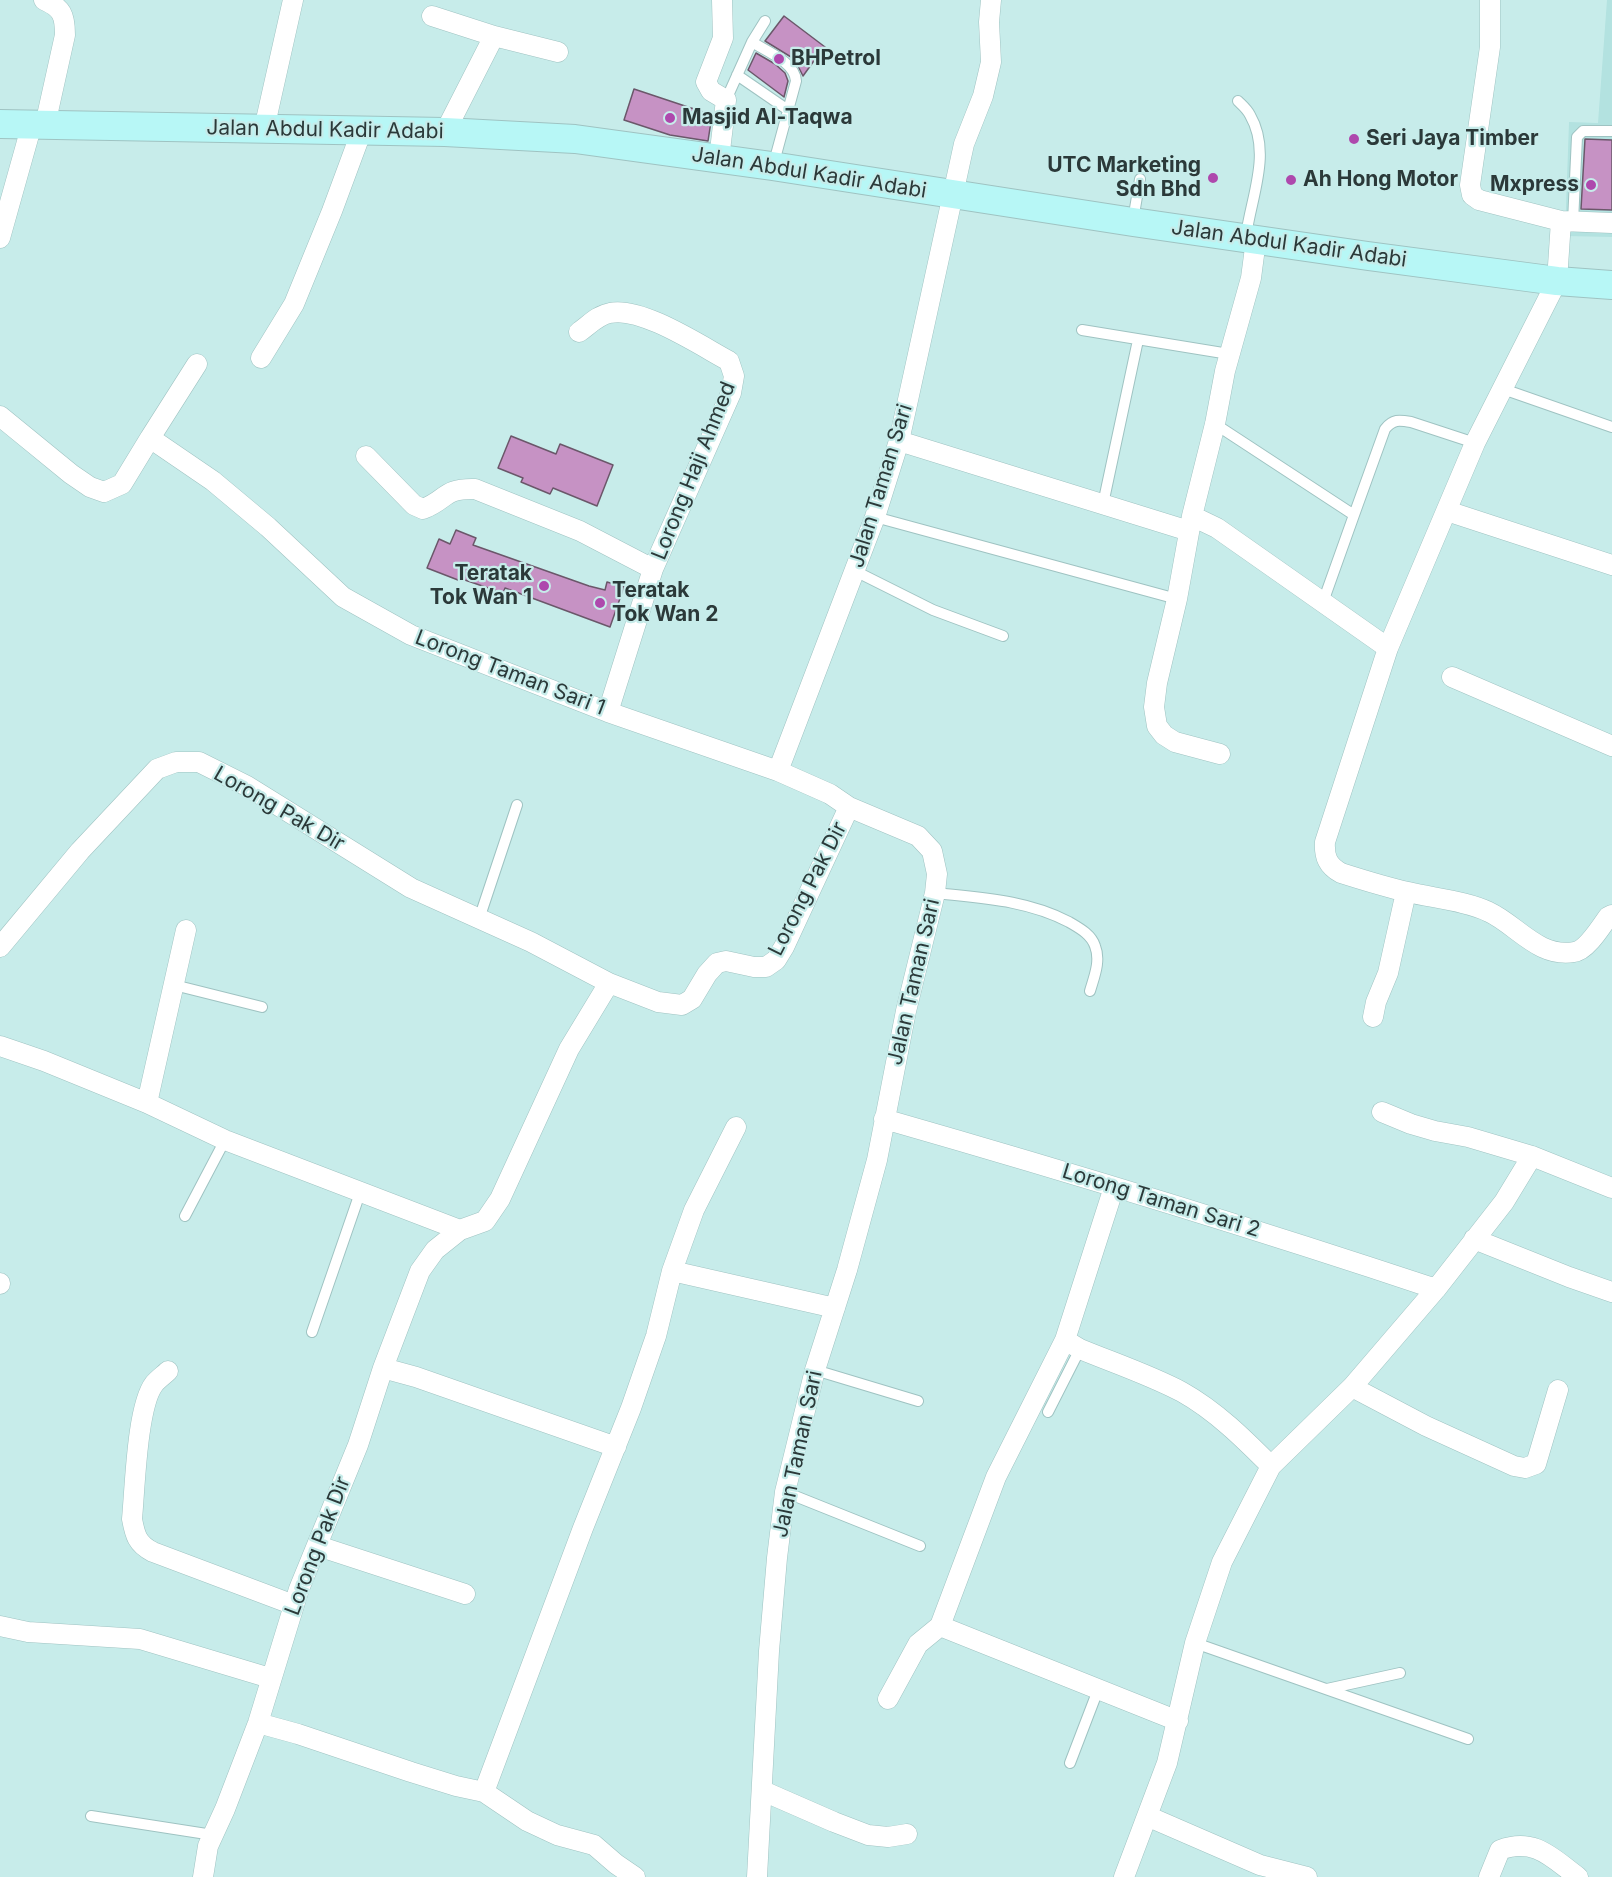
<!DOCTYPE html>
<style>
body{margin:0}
canvas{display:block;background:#c7ecea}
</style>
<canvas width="1612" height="1877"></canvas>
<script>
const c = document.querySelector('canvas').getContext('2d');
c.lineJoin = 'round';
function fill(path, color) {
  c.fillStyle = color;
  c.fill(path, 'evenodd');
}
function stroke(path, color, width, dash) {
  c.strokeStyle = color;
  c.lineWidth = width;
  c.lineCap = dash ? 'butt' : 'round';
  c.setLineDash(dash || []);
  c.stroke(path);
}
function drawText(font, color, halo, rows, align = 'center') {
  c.font = font + ' Inter,sans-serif';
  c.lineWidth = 4.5;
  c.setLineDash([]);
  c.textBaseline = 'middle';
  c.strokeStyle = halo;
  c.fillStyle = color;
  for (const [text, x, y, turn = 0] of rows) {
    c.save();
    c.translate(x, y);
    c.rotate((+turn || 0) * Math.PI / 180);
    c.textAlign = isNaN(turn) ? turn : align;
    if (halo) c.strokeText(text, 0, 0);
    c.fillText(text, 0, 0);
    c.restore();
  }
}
const built = new Path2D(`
 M1607,0H1612V237L1565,236L1569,122L1598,123Z`);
const building = new Path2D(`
 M784,16L829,50L821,61L816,58L803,76L797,64L791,57L765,41Z
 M756,53L775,64L785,73L788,81L784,97L748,70Z
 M634,89L712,115L708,141L670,135L624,120Z
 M1585,139L1612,140V210L1581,209Z
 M511,436L556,454L560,444L613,465L597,506L553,488L550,494L521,482L523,478L498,468Z
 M456,530L476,538L473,545L589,586L605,590L607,582L624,587L610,627L505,588L503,593L459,578L458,580L427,568L439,539L450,544Z`);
const service = new Path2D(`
 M752,42C766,51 795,62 796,81L773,166
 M737,75L788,110
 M726,100L752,42L765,21
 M1238,101C1242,105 1247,109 1250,115C1272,153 1251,197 1246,236
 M1133,220L1140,179
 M1573,222L1577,137L1583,131H1612
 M1082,330L1229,354
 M1503,389L1612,427
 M1215,424L1354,515L1323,602
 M1103,504L1138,340
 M1354,515L1385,429C1393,419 1399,420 1411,422L1475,443
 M875,517L1177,599
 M855,571L933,610L1003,636
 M935,893C981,898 1027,900 1069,922C1079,928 1091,934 1095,946C1101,961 1094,977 1090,991
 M479,919L517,805
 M174,985L262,1007
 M185,1216L225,1140
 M312,1332L360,1193
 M815,1370L918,1401
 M1048,1412L1080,1349
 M785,1492L920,1546
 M1195,1643L1468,1739
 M1327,1689L1400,1673
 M1070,1763L1098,1690
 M91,1816L213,1835`);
const minor = new Path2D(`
 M44,0C62,8 65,15 65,35L45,125
 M1490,0V47L1470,185L1472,195L1479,200L1561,221L1612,223
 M432,16L494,36L445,132
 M494,36L558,52
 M264,129L293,0
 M719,159L726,100L711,91L706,82L723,38L722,0
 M1561,221L1557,281L1475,443L1388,648L1325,842C1324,857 1328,866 1341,873C1363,880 1385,887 1408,892C1432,898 1467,901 1489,912C1517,925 1538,958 1574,952C1586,951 1601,927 1608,917L1612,915
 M0,238L32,124
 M579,332C589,325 598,315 610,313C641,306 701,346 729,361L734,376L731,393L653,569L608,712
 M261,358L294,304L332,211L362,130
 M0,416L71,474L90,487L104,492L122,484L150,438L213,481L268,527L343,597L411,635L608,712L778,771L830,794L849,807L918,836L932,851L937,874L935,893L906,1011L877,1160L847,1270L815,1370L785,1492L777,1558L769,1651L757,1877
 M150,438L197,364
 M899,441L1189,531
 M366,456L414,505L423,509C447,500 443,488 475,489L580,531L653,569
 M1447,511L1612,565
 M1192,516L1217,528L1388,648
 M1452,677L1612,746
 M1220,754L1175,742L1164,735L1157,726L1154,707L1157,683L1177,599L1192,516L1215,424L1225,371L1251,278L1256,240
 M778,771L875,517L899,441L964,144L983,96L991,62L989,22L991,0
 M0,947L80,851L157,769L176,762H199L247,786L411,888L531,942L609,983L658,1002L682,1005L692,999L707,974L717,963L726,961L754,967H766L776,960L784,947L849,807
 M1373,1017L1376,1002L1388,973L1406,892
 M0,1046L44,1061L147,1103L225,1140L460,1230
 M147,1103L186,930
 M1382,1112L1411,1124L1435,1131L1468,1137L1532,1156L1612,1188
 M884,1119C1069,1172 1253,1228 1436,1289
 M1474,1239L1569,1277L1612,1292
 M672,1271L835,1308
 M0,1283V1284
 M1065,1340L1080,1349C1114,1363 1150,1375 1182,1392C1216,1411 1244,1439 1271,1466
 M383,1368L416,1377L616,1447
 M168,1371C164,1375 158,1379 154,1384C137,1406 135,1488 132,1519C135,1535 137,1544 153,1552L294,1605
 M1352,1387L1426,1426L1514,1466L1525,1468L1536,1464L1558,1390
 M318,1546L465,1594
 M0,1626L28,1632L140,1639L270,1678
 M940,1626L1178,1721
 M888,1699L918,1644L940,1626L996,1477L1065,1340L1114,1187
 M258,1723L298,1734L411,1772L456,1786L484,1792L527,1821L557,1835L594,1845L616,1864L635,1877
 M763,1791L834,1822L868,1835L888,1837L907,1834
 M484,1792L583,1528L631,1408L656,1336L672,1271L694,1210L736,1127
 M1147,1816L1260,1865L1307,1877
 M203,1877L208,1846L225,1809L258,1723L299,1589L358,1445L383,1368L420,1271L435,1250L460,1230L485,1221L500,1199L569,1049L609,983
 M1124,1877L1167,1763L1195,1643L1222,1562L1271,1466L1352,1387L1436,1289L1504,1202L1532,1156
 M1489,1877L1500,1850C1535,1837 1552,1858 1578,1877`);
const secondary = new Path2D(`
 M0,124L445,132L575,139L772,166L1133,222L1368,256L1557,281L1612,285`);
const markers = [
 [779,59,6,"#ae48ad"],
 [670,118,6,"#ae48ad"],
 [1354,139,6,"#ae48ad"],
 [1213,178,6,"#ae48ad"],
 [1291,180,6,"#ae48ad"],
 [1591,185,6,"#ae48ad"],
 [544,586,6,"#ae48ad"],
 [600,603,6,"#ae48ad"]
];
const poiNames = [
 ["BHPetrol",791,59],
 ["Masjid Al-Taqwa",682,118],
 ["Seri Jaya Timber",1366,139],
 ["UTC Marketing",1201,166,"right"],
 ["Sdn Bhd",1201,190,"right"],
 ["Ah Hong Motor",1303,180],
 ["Mxpress",1579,185,"right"],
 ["Teratak",532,574,"right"],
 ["Tok Wan 1",532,598,"right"],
 ["Teratak",612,591],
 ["Tok Wan 2",612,615]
];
const streetNames = [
 ["Jalan Abdul Kadir Adabi",325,130,1],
 ["Jalan Abdul Kadir Adabi",809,173,9],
 ["Jalan Abdul Kadir Adabi",1289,244,8],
 ["Lorong Haji Ahmed",694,471,-68],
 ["Jalan Taman Sari",881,486,-73],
 ["Lorong Taman Sari 1",510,673,21],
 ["Lorong Pak Dir",279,809,30],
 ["Lorong Pak Dir",808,889,-63],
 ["Jalan Taman Sari",914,982,-77],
 ["Lorong Taman Sari 2",1161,1201,17],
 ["Jalan Taman Sari",798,1454,-78],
 ["Lorong Pak Dir",318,1546,-69]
];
fill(built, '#b3e2e0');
fill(building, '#c692c4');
stroke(building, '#6b576a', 1.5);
stroke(service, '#9fc3c2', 12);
stroke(minor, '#9fc3c2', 21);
stroke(secondary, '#9fc3c2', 30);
stroke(service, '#fff', 10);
stroke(minor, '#fff', 20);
stroke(secondary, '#b7f7f6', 28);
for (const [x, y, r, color] of markers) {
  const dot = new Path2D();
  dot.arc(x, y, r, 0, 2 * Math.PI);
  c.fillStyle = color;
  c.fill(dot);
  stroke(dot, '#c7ecea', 2);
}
drawText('bold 21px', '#2b3939', '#c7ecea', poiNames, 'left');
drawText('21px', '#2b3939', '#c7ecea', streetNames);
</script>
